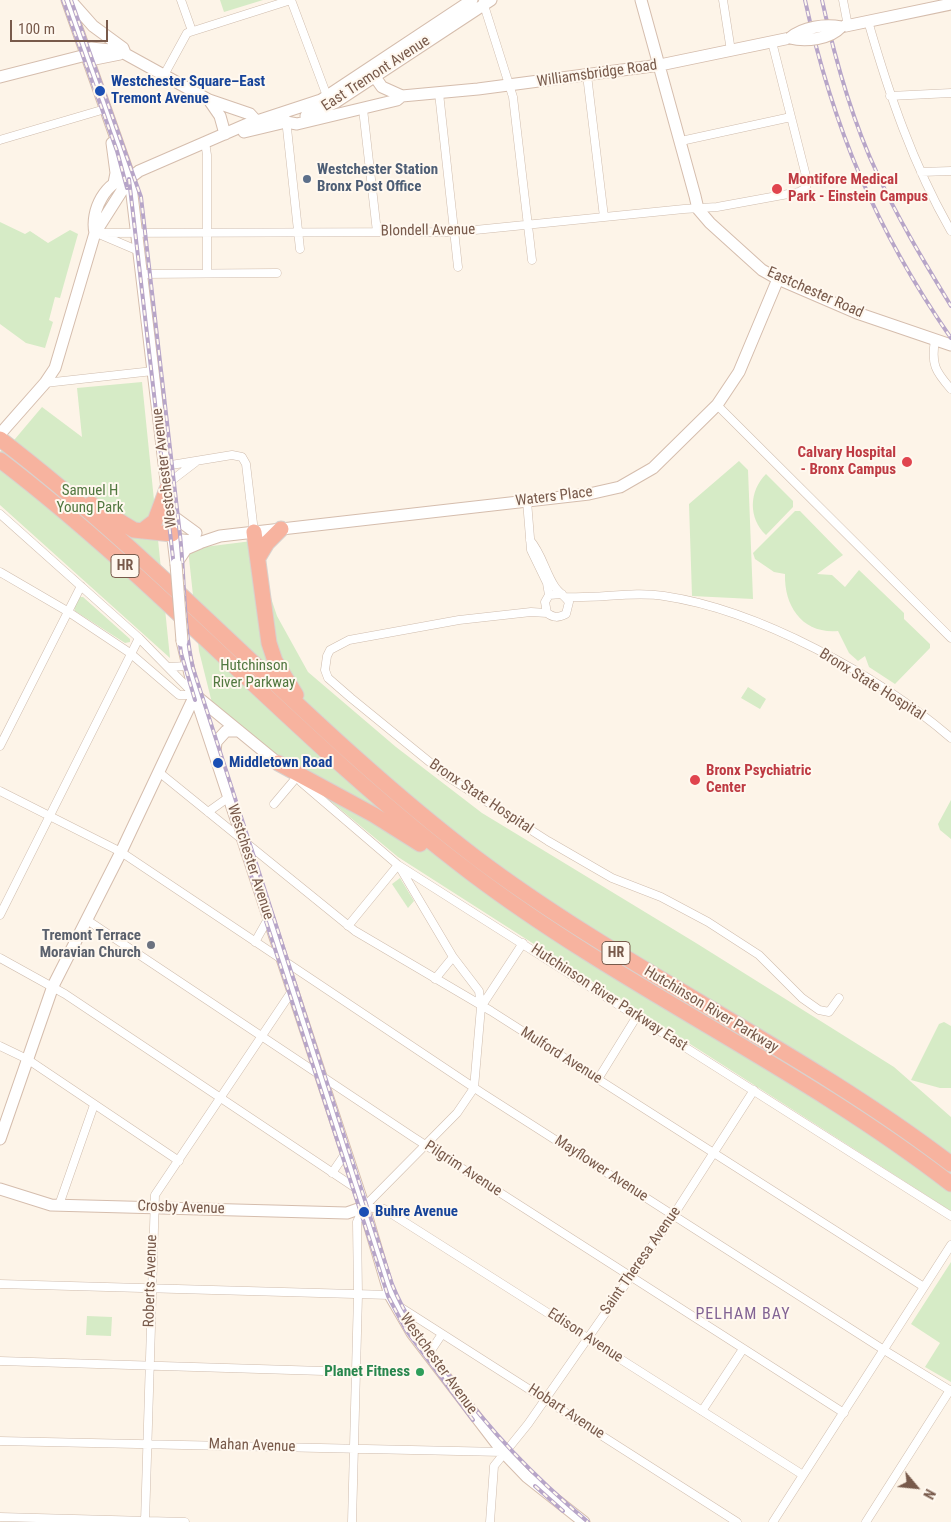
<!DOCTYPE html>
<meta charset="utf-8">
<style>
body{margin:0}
#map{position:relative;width:951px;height:1522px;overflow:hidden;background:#fdf4e8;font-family:"Roboto Condensed",sans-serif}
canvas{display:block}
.north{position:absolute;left:891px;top:1462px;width:50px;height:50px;-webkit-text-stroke:4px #fff8ef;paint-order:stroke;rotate:118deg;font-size:14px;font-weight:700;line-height:20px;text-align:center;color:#785a4b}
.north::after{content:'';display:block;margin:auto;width:18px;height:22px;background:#785a4b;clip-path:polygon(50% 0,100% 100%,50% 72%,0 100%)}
.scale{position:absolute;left:10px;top:20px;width:98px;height:22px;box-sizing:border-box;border:2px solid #785a4b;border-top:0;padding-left:6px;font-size:15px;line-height:18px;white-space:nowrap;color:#785a4b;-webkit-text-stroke:4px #fff8ef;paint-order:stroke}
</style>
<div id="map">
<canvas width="951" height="1522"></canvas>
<div class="north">N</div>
<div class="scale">100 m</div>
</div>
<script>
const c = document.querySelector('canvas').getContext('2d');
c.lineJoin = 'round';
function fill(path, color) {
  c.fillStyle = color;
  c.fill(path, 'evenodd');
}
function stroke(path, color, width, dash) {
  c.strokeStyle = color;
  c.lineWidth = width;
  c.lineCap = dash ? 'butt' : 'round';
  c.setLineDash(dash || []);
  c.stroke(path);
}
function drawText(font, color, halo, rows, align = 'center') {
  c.font = font + ' "Roboto Condensed",sans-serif';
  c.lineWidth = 4;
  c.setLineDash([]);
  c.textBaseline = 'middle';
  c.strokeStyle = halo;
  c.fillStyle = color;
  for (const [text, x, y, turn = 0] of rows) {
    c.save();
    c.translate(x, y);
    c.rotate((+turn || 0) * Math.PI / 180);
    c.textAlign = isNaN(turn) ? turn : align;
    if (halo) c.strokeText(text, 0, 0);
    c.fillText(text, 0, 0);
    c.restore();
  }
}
const green = new Path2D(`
 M220,0H263L224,12Z
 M0,222L25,234L30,231L48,243L70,230L78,234L60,298L55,297L49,320L53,322L45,348L26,343L0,324Z
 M142,382L170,658L0,505V452L15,439L42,407L82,437L77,388Z
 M739,461L748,470L753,599L692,596L689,504Z
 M766,474L793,501V507L766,535C748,518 749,491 766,474Z
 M795,511H800L843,555L817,574L832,575L845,587L859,570L904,613V619L930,644V648L895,684L869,667L865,656L858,661L849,653L838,631C803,634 784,607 785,574L774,572L755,559L753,553Z
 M252,541L277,616L308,672L396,747L482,813L696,943L894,1067L951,1117V1211L398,857L212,703L199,651L188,549Z
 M80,597H83L130,639V642L125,643L75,611L74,607Z
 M748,687L766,699L760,709L741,698Z
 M951,800V839L940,830L938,824Z
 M400,878L414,901L408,908L392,884Z
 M944,1022L951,1026V1088H940L911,1080L939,1024Z
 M951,1262V1382L925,1367L940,1343L911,1324Z
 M87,1316L112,1317L111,1336L86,1335Z`);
const street = new Path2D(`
 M181,0L192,31
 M291,0L327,96
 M723,0L731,51
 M843,0L848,26
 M483,2L513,97L532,260
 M868,21C889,94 913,165 951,231
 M164,75L187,33L291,0
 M587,75L604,217
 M439,93L458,267
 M890,96L951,93
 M363,109L377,232
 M286,119L300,249
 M0,140L105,109
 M681,141L791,117
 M205,142L207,155V272
 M921,172L951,171
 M95,233L455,232L684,209L717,207L799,192L806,188V176L772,42
 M99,234L139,251
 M141,274L277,273
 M935,340C931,364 935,371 951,389
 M45,383L153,371
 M717,405L951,638
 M165,466L232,455L242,457L246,464L254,532
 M167,484L197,461
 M527,501L531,550L547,583L549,595
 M0,514L139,638L194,694
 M530,540C542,554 545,572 555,587C559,593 565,596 569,602L566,614C558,618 554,618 547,613L545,602L549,595L562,594
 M0,572L67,611L130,653L179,695H195
 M566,597C599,599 632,591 664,596C759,610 879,676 951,738
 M547,613L531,612L459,620L349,640L330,650L327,656L325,670L328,678L351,698L448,777L548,841L612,878L661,897L708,922L759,955L802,998L819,1010L829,1012L839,998
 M169,667L187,666
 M0,746L81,586
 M160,773L355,931L491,1011L924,1287
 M301,782L398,865L951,1216
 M0,791L121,852L482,1093L884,1350L951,1391
 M274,804L296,778
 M208,812L229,797
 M399,866L453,957L479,991L481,1007
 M0,915L139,638
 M87,920L413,1137L844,1413
 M348,926L398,865
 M255,942L268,919
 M0,958L65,994L357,1189
 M435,979L453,957
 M0,1046L27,1059L179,1161
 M598,1079L637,1016
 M332,1173L345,1154
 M59,1205L94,1105
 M364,1207L384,1209L803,1475
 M0,1284L390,1295
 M397,1305L737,1522
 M428,1355L442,1334
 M0,1361L356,1372
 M702,1411L743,1349
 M0,1441L503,1452
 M0,1517L185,1522
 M145,1522L155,1195L292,991
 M352,1522L358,1295L357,1222L364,1207L457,1113L474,1088L481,1007L523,943
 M490,1522L494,1466L528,1424L673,1216L754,1090
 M773,1522L951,1245
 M866,1522L950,1390`);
const secondary = new Path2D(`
 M67,0L130,178L176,564
 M70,0L93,26L123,48L125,53
 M641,0L695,196L698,209L710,223L762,270L778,279L857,313L951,345
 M841,27L951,4
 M86,55L91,48L120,51L209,100L250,114L260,125
 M86,55L95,59L120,54
 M370,70L382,87L402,96
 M0,77L86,55
 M209,100L220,116L225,134
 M306,116L336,102L491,0
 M244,132L286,122L297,124L397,100L402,96L478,89L660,65L790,38
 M112,143L116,173L114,183
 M95,233C90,211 106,179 130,178
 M0,434L45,383L55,368L95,233L130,178L139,171L245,125L321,100L472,0
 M170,514L196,533
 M173,539L202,542L220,536L589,494L620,487L653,468L717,405L739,372L778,279
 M176,564L186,549L200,543
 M182,641L195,695L364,1207L390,1295L412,1333L503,1452L527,1477L584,1522
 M195,695L278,763
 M215,752L216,742L226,731H239
 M0,1139L53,986L121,852L195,695
 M0,1189L51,1205L347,1213L364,1207`);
const highway = new Path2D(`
 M0,439C168,567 307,729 475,857C626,971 801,1049 951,1164
 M0,460C166,587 304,747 471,873C623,988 800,1067 951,1184
 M91,504L134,530L172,534
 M142,531L155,521L167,489
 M254,532L269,643L275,661L296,695
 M258,558L267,543L281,529
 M278,763L374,815L420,844`);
const rail = new Path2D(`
 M63,0L117,151L127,188
 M71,0L141,197L180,535C185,580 183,624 193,668L392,1284C405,1317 426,1345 448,1374C491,1432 532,1475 588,1522
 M805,0C833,128 876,230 951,338
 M822,0C835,59 851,118 877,173C898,219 925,263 951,306
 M129,179L178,601
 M174,595L181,653L195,700
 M232,817L388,1296L406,1330L473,1420
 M535,1486L563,1511`);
const secondaryBridge = new Path2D(`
 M790,38C806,42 830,39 841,27
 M790,38C803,27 825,24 841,27
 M176,564L182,641`);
const markers = [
 [100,91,6,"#1a4fb4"],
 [307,179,5,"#5c6f8a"],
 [777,189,6,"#e0444e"],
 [907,462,6,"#e0444e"],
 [218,763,6,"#1a4fb4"],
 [695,780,6,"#e0444e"],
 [151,945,5,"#6b7280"],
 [364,1212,6,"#1a4fb4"],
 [420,1372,5,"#2e9e5b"]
];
const shields = [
 [125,566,28],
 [616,953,28]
];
const shieldNames = [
 ["HR",125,566],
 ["HR",616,953]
];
const streetNames = [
 ["East Tremont Avenue",376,74,-33],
 ["Williamsbridge Road",597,74,-8],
 ["Blondell Avenue",428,231,-1],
 ["Eastchester Road",815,293,24],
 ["Westchester Avenue",165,468,-97],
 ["Waters Place",554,497,-7],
 ["Bronx State Hospital",872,685,32],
 ["Bronx State Hospital",481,797,34],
 ["Westchester Avenue",250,862,72],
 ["Hutchinson River Parkway East",609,998,33],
 ["Hutchinson River Parkway",711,1010,31],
 ["Mulford Avenue",561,1056,32],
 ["Pilgrim Avenue",463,1169,33],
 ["Mayflower Avenue",601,1169,33],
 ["Crosby Avenue",181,1208,2],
 ["Saint Theresa Avenue",641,1261,-55],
 ["Roberts Avenue",151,1281,-88],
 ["Edison Avenue",585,1336,33],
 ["Westchester Avenue",438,1364,54],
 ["Hobart Avenue",566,1412,33],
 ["Mahan Avenue",252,1446,2]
];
const transitNames = [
 ["Westchester Square–East",111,82],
 ["Tremont Avenue",111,99],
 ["Middletown Road",229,763],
 ["Buhre Avenue",375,1212]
];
const serviceNames = [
 ["Westchester Station",317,170],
 ["Bronx Post Office",317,187]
];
const healthNames = [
 ["Montifore Medical",788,180],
 ["Park - Einstein Campus",788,197],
 ["Calvary Hospital",896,453,"right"],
 ["- Bronx Campus",896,470,"right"],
 ["Bronx Psychiatric",706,771],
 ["Center",706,788]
];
const parkNames = [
 ["Samuel H",90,491],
 ["Young Park",90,508],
 ["Hutchinson",254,666],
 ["River Parkway",254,683]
];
const worshipNames = [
 ["Tremont Terrace",141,936],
 ["Moravian Church",141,953]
];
const leisureNames = [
 ["Planet Fitness",410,1372]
];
const neighbourhoodNames = [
 ["PELHAM BAY",743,1315]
];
fill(green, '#d6ebc6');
stroke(street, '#cfbcad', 9);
stroke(secondary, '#d5bdad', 13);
stroke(highway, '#d9d1cd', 17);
stroke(street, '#fff', 8);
stroke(secondary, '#fff', 11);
stroke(highway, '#f7b39f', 15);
stroke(rail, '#b7a5c8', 4);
stroke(rail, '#fff8ef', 2, [5.5]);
stroke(secondaryBridge, '#d5bdad', 13, []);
stroke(secondaryBridge, '#fff', 11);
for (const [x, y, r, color] of markers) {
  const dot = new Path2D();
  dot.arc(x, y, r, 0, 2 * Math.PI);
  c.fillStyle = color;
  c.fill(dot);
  stroke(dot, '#fff8ef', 2);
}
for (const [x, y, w] of shields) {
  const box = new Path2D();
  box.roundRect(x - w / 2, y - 11.5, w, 23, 4);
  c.fillStyle = '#fff8ef';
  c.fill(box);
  stroke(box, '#785a4b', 1);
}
drawText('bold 14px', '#785a4b', null, shieldNames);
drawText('15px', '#785a4b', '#fff8ef', streetNames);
drawText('bold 15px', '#164399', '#fff8ef', transitNames, 'left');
drawText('bold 15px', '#4e5e75', '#fff8ef', serviceNames, 'left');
drawText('bold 15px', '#be3a42', '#fff8ef', healthNames, 'left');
drawText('15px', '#527840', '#fff8ef', parkNames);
drawText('bold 15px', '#5b616d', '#fff8ef', worshipNames, 'right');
drawText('bold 15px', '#27864d', '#fff8ef', leisureNames, 'right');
c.letterSpacing = '1px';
drawText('16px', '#826394', '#fff8ef', neighbourhoodNames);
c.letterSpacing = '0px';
</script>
